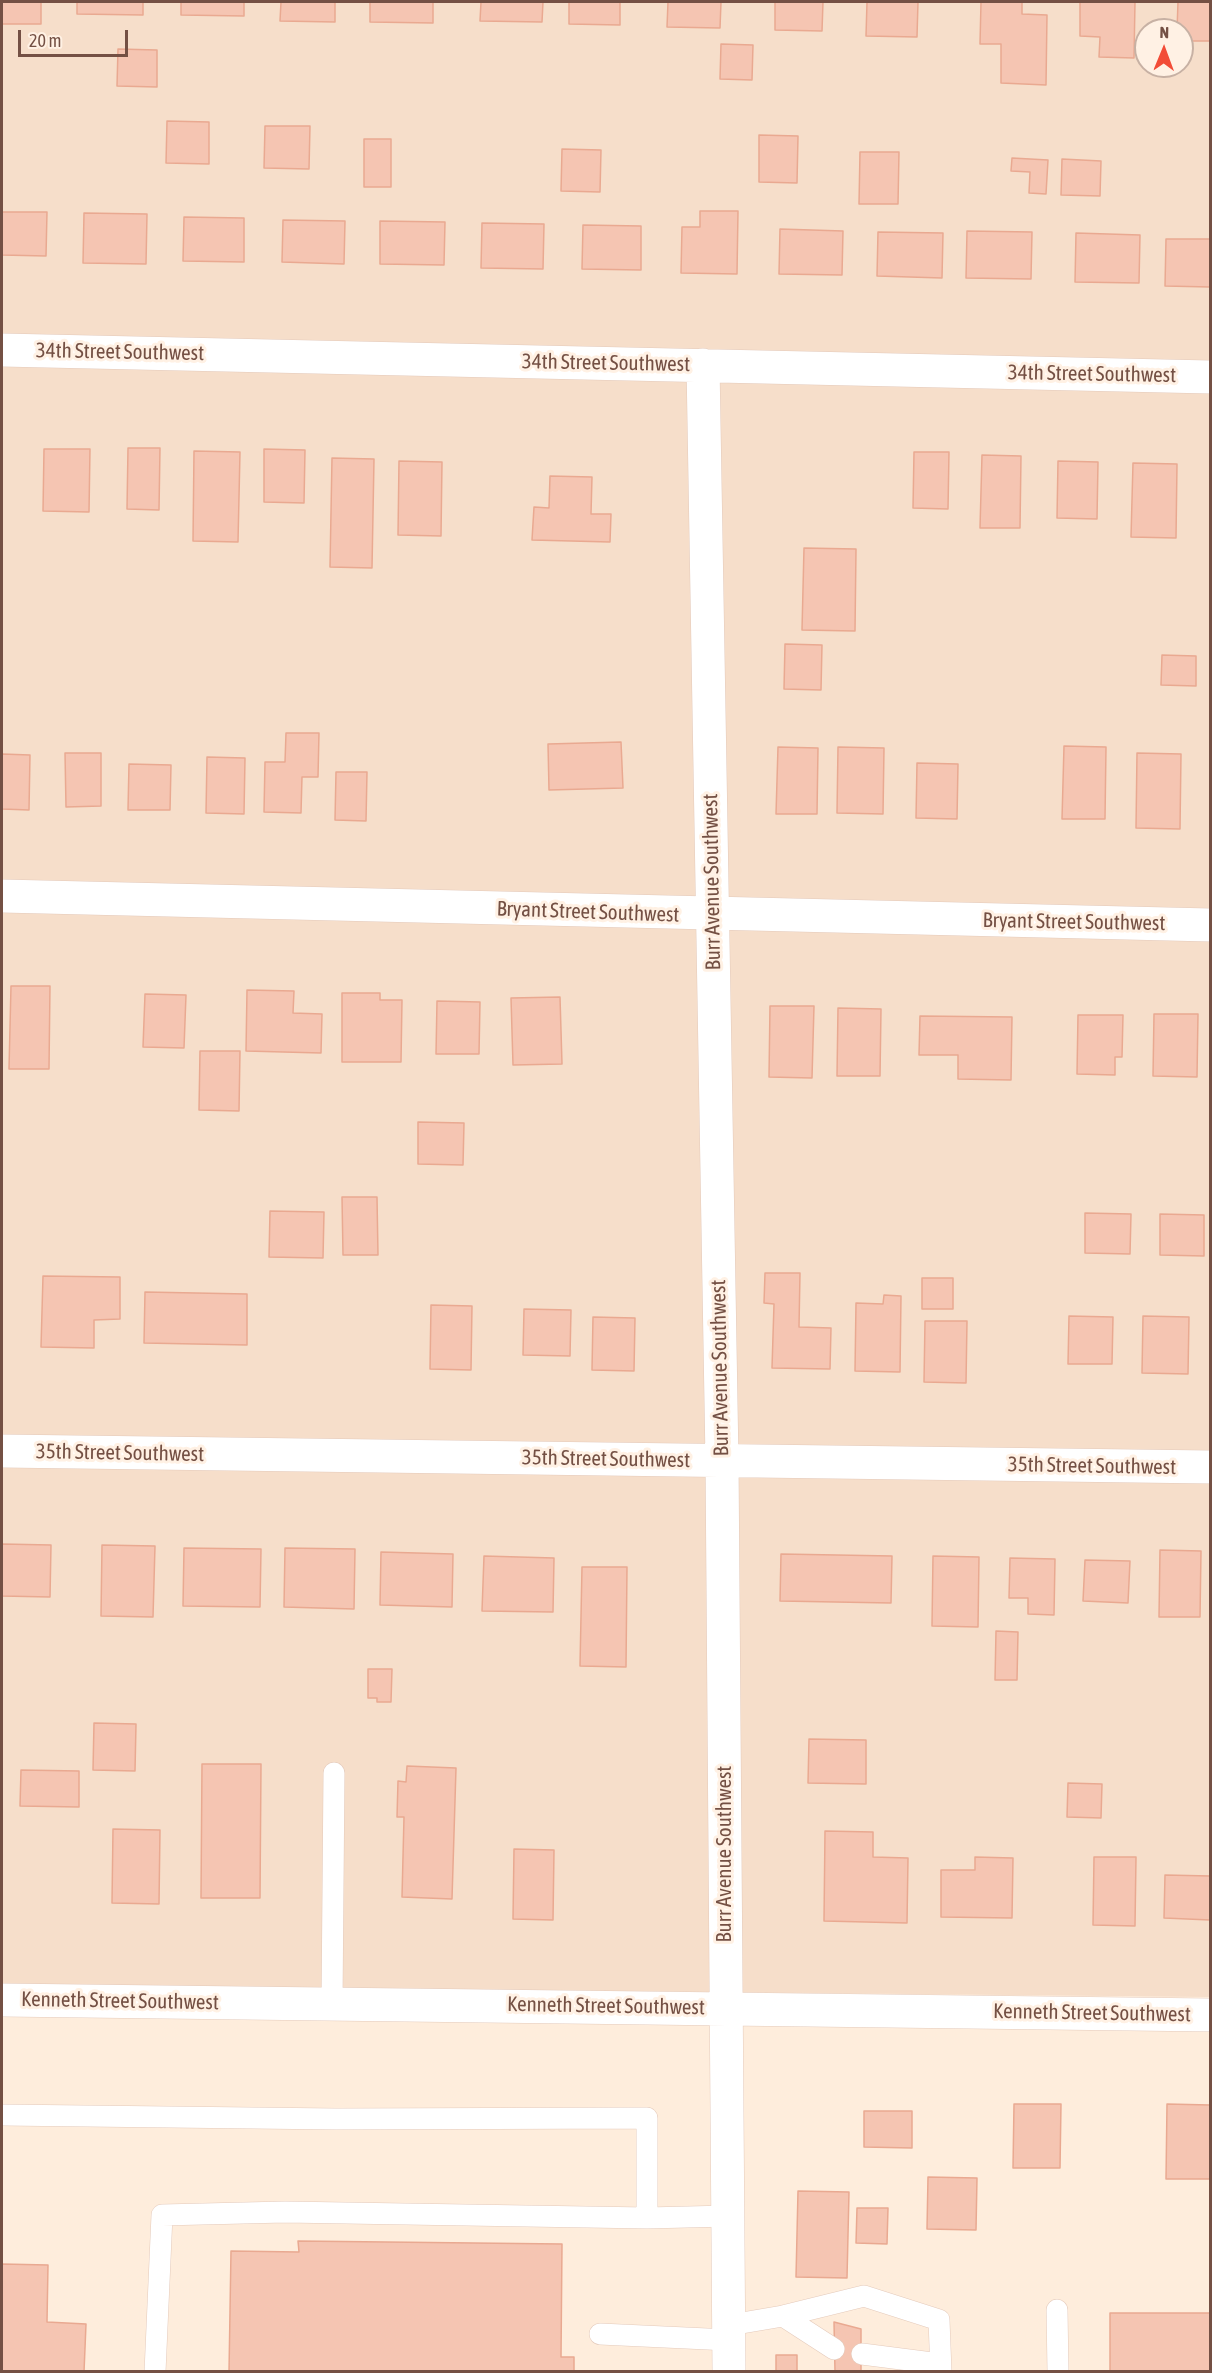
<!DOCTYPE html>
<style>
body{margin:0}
#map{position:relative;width:1212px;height:2373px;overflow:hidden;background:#feeddc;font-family:"Asap Condensed",sans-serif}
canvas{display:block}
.frame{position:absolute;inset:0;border:3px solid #745044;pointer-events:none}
.north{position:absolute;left:1134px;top:18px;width:60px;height:60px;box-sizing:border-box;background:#fff1e4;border:2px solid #c7b1a4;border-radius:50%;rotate:1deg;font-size:16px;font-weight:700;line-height:24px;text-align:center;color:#745044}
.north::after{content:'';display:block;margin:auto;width:21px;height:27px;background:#f24c37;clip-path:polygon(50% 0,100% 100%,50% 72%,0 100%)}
.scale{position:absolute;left:18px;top:30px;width:110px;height:27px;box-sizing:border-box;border:3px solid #745044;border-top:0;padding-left:8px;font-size:18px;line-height:21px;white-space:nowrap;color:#745044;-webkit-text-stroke:4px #fff1e4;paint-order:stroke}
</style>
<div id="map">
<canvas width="1212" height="2373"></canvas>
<div class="frame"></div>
<div class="north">N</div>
<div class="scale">20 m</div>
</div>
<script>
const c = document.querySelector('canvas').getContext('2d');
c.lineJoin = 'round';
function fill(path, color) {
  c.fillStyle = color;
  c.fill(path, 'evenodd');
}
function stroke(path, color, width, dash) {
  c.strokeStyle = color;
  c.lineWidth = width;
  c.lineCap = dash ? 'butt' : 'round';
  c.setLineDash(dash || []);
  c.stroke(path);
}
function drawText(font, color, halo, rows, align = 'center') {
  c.font = font + ' "Asap Condensed",sans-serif';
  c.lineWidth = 6;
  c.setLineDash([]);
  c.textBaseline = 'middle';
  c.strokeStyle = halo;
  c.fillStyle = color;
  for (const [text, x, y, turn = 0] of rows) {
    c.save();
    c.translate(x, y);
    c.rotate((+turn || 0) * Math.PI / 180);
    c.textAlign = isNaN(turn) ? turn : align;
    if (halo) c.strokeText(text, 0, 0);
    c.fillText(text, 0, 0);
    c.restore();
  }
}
const residential = new Path2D(`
 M2,2H1210V1997L2,1985ZM1146,30H1182V66H1146Z`);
const building = new Path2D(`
 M2,2H41V24H2Z
 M77,2H143V15L77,14Z
 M181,2H244V16L181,15Z
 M281,2H335V22L280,21Z
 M370,2H433V23L370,22Z
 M481,2H543L542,22L480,21Z
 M569,2H620V25L569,24Z
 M668,2H721L720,28L667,27Z
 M775,2H823L822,31L775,30Z
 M867,2H918L917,37L866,36Z
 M981,2H1022V14L1047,15L1046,85L1001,83V44H980Z
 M1080,2H1135L1134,58L1099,57L1100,37L1080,36Z
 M1178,2H1210V41H1182V30H1177Z
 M721,44L753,45L752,80L720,79Z
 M118,49L157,50V87L117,86Z
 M167,121L209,122V164L166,163Z
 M265,126H310L309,169L264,168Z
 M759,135L798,136L797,183L759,182Z
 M364,139H391V187H364Z
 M562,149L601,150L600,192L561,191Z
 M860,152H899L898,204H859Z
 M1012,158L1048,160L1046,194L1029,193L1030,172L1011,171Z
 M1062,159L1101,161L1100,196L1061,195Z
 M700,211H738L737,274L681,273L682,227H700Z
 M2,212H47L46,256L2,255Z
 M84,213L147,214L146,264L83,263Z
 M184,217L244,218V262L183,261Z
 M283,220L345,221L344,264L282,262Z
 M380,221L445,222L444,265L380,264Z
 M482,223L544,224L543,269L481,268Z
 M583,225L641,226V270L582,269Z
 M780,229L843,231L842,275L779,274Z
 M967,231L1032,232L1031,279L966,278Z
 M878,232L943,233L942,278L877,276Z
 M1076,233L1140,235L1139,283L1075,282Z
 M1166,239H1210V287L1165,286Z
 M128,448H160L159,510L127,509Z
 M44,449H90L89,512L43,511Z
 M264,449L305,450L304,503L264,502Z
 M194,451L240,452L238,542L193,541Z
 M914,452H949L948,509L913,508Z
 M982,455L1021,456L1020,528H980Z
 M332,458L374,459L372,568L330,567Z
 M399,461L442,462L441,536L398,535Z
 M1058,461L1098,462L1097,519L1057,518Z
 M1133,463L1177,464L1176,538L1131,537Z
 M550,476L592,477L591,514H611L610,542L532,540L534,507L549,508Z
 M804,548L856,549L855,631L802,630Z
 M785,644L822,645L821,690L784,689Z
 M1162,655L1196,656V686L1161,685Z
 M286,733H319L318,777H302L301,813L264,812L265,762H285Z
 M621,742L623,788L549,790L548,744Z
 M1064,746L1106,747L1105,819H1062Z
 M778,747L818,748L817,814H776Z
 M838,747L884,748L883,814L837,813Z
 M65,753H101V806L66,807Z
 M1137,753L1181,754L1180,829L1136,828Z
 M2,754L30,755L29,810L2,809Z
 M207,757L245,758L244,814L206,813Z
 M917,763L958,764L957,819L916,818Z
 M129,764L171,765L170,810H128Z
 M336,772H367L366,821L335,820Z
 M11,986H50L49,1069H9Z
 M247,990L294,991L293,1013L322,1014L321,1053L246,1051Z
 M342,993H380V1000H402L401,1062H342Z
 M145,994L186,995L184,1048L143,1047Z
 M560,997L562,1064L513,1065L511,998Z
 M437,1001L480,1002L479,1054H436Z
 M770,1006H814L812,1078L769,1077Z
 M838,1008L881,1009L880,1076H837Z
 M1154,1014H1198L1197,1077L1153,1076Z
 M1078,1015H1123L1122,1057H1115V1075L1077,1074Z
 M920,1016L1012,1017L1011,1080L958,1079V1055H919Z
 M200,1051H240L239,1111L199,1110Z
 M418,1122L464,1123L463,1165L418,1164Z
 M342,1197H377L378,1255H343Z
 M270,1211L324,1212L323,1258L269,1257Z
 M1085,1213L1131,1214L1130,1254L1085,1253Z
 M1160,1214L1204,1215V1256L1160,1255Z
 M765,1273H800L799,1327L831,1328L830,1369L772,1368L774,1304L764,1303Z
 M43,1276L120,1277V1319L94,1320V1348L41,1347Z
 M922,1278H953V1309H922Z
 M145,1292L247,1294V1345L144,1343Z
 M884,1295L901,1296L900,1372L855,1371L856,1303L883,1304Z
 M431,1305L472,1306L471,1370L430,1369Z
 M524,1309L571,1310L570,1356L523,1355Z
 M1069,1316L1113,1317L1112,1364H1068Z
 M1143,1316L1189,1317L1188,1374L1142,1373Z
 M593,1317L635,1318L634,1371L592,1370Z
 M925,1321H967L966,1383L924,1382Z
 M2,1544L51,1545L50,1597L2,1596Z
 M102,1545L155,1546L153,1617L101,1616Z
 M184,1548L261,1549L260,1607L183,1606Z
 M285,1548L355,1549L354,1609L284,1607Z
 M1160,1550L1201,1551L1200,1617H1159Z
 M381,1552L453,1554L452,1607L380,1605Z
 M781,1554L892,1556L891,1603L780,1601Z
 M484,1556L554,1558L553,1612L482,1611Z
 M933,1556L979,1557L978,1627L932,1626Z
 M1010,1558L1055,1559L1054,1615L1028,1614V1598H1009Z
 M1085,1560L1130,1561L1128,1603L1083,1601Z
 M582,1567H627L626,1667L580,1666Z
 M996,1631L1018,1632L1017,1680H995Z
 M368,1669H392L391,1702H377V1698H368Z
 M94,1723L136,1724L135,1771L93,1770Z
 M809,1739L866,1740V1784L808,1783Z
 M202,1764H261L260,1898H201Z
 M407,1766L456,1768L452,1899L402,1897L404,1817H397L398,1781L406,1782Z
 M21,1770L79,1771V1807L20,1806Z
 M1068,1783L1102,1784L1101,1818L1067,1817Z
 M113,1829L160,1830L159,1904L112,1903Z
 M825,1831L873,1832V1857L908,1858L907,1923L824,1921Z
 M514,1849L554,1850L553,1920L513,1919Z
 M975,1857L1013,1858L1012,1918L941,1917V1870H975Z
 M1094,1857H1136L1135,1926L1093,1925Z
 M1165,1875L1210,1876V1920L1164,1918Z
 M1014,2104H1061L1060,2168H1013Z
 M1167,2104L1210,2105V2179H1166Z
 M864,2111H912V2148L864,2147Z
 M928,2177L977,2178L976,2230L927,2229Z
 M798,2191L849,2192L847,2278L796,2277Z
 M857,2208H888L887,2244L856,2243Z
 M298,2241L562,2244L561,2357H574V2372H229L231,2251L299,2252Z
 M2,2264L48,2265L47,2322L86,2324L84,2372H2Z
 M1110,2313H1210V2372H1110Z
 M834,2322L861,2329V2372H835Z
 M776,2355H797V2372H776Z`);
const lane = new Path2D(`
 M332,2003L334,1773
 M2,2115L336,2119L647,2118V2218L728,2216
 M1057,2310L1058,2372
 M783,2316L834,2349
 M730,2325L783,2316L864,2296L939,2320L941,2372
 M600,2334L729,2340
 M862,2354L940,2364
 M155,2372L162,2215L285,2212L647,2218`);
const street = new Path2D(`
 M2,350L1210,377
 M703,365L722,1460L729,2372
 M2,896L1210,925
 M2,1451L1210,1467
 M2,2000L1210,2015`);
const streetNames = [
 ["34th Street Southwest",120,352,1],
 ["34th Street Southwest",606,363,1],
 ["34th Street Southwest",1092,374,1],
 ["Burr Avenue Southwest",712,882,-91],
 ["Bryant Street Southwest",588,912,2],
 ["Bryant Street Southwest",1074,922,1],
 ["Burr Avenue Southwest",720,1368,-91],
 ["35th Street Southwest",120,1453,1],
 ["35th Street Southwest",606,1459,1],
 ["35th Street Southwest",1092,1466,1],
 ["Burr Avenue Southwest",724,1854,-90],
 ["Kenneth Street Southwest",120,2001,1],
 ["Kenneth Street Southwest",606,2006,1],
 ["Kenneth Street Southwest",1092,2013,1]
];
fill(residential, '#f6deca');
fill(building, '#f5c5b2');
stroke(building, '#e9a991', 1.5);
stroke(lane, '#e4cabb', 22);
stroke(street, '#e4cabb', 34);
stroke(lane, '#fff', 21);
stroke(street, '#fff', 33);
drawText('21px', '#745044', '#fff1e4', streetNames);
</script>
